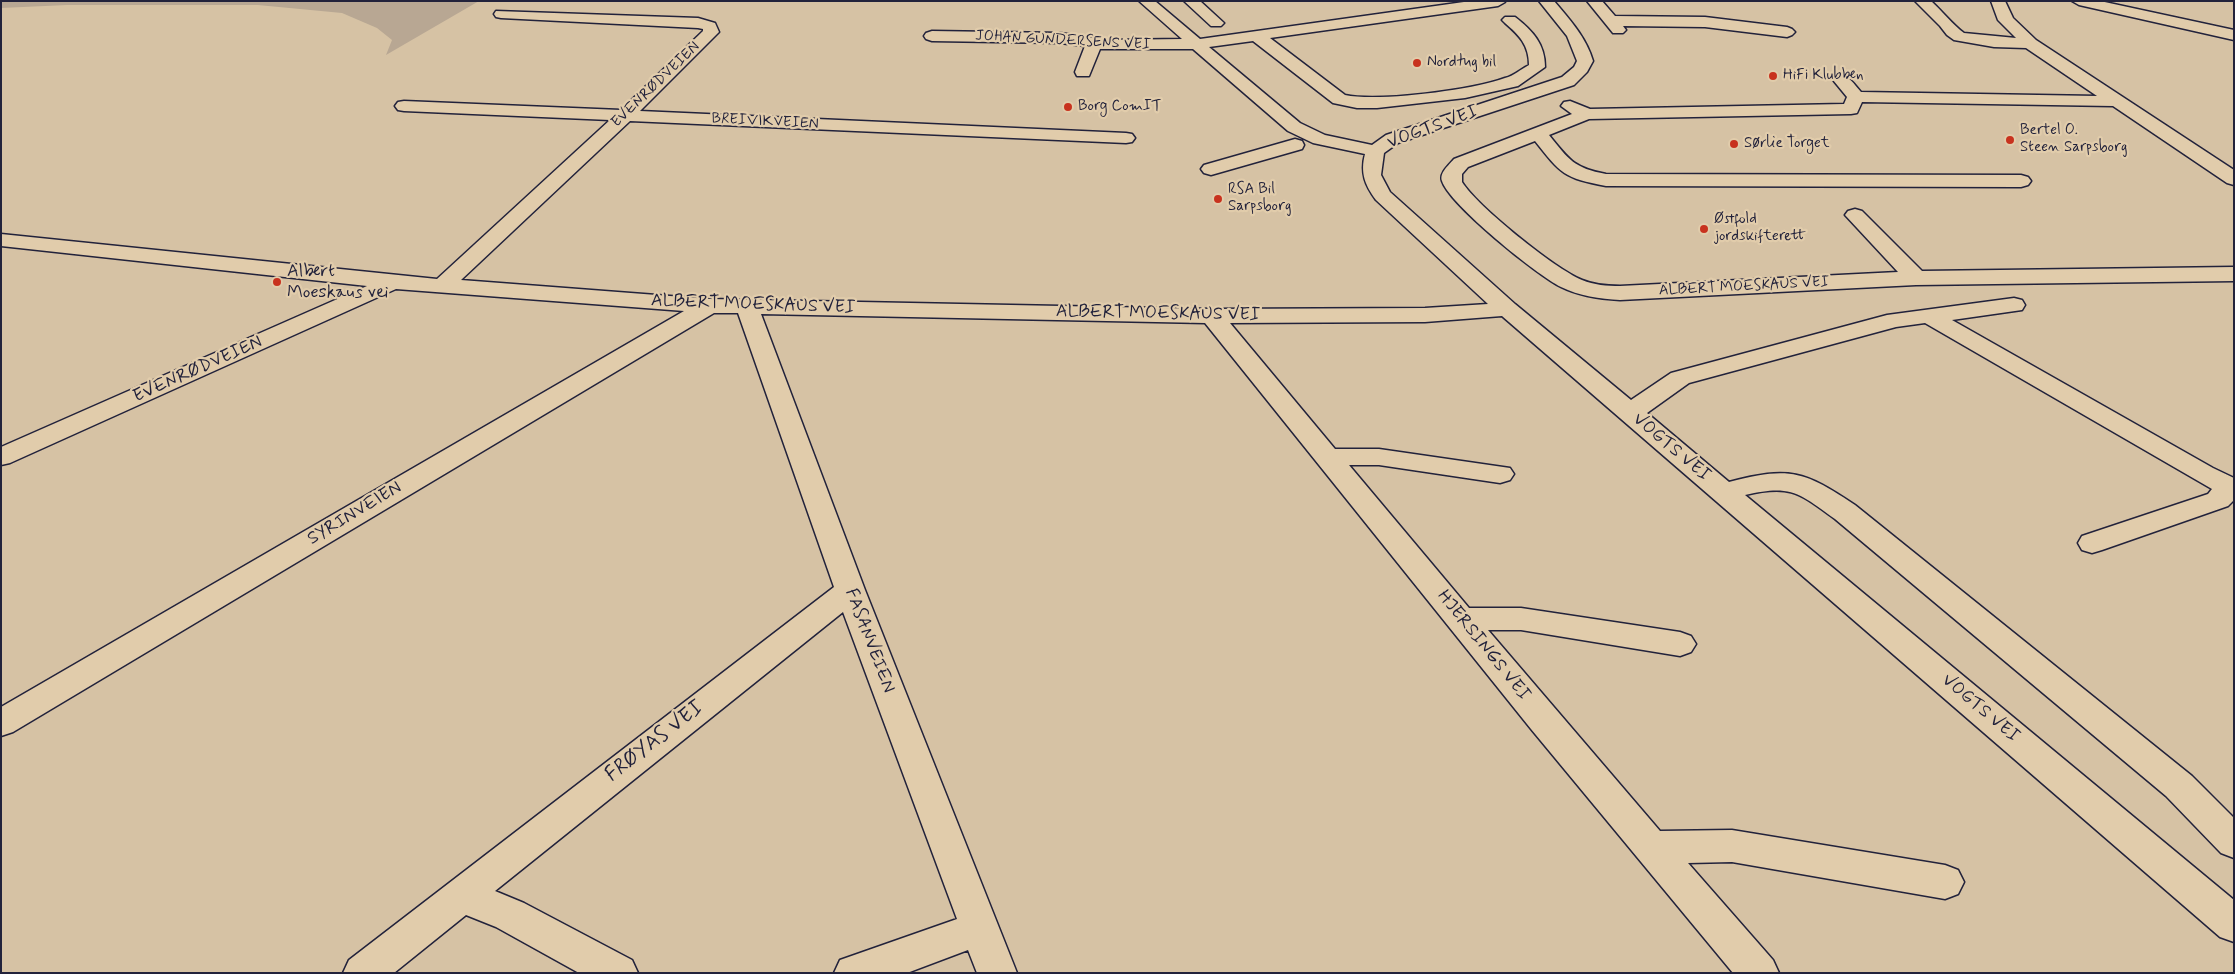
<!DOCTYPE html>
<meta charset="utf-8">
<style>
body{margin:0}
#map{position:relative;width:2235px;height:974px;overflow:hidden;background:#d6c2a4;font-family:Mynerve,sans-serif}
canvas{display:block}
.frame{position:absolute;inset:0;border:2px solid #22223b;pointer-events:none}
</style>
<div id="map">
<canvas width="2235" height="974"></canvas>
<div class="frame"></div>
</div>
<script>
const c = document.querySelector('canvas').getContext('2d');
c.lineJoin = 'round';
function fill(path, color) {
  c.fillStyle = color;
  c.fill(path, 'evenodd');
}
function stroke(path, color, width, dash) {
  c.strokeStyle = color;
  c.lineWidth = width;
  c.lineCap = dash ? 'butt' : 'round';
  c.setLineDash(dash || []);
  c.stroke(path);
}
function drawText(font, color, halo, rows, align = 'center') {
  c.font = font + ' Mynerve,sans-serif';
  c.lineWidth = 4.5;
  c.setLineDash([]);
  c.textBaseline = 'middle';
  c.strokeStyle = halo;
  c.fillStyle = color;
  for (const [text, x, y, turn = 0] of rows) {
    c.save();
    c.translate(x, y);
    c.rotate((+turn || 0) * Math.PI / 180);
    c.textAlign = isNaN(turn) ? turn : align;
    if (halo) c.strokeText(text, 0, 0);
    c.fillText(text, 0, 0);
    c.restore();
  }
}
const green = new Path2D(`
 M1,1H479L386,55L392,40L377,28L342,13L258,5H67L1,8Z`);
const minor = new Path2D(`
 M1139,1H1155L1200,39L1471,1L1505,2L1498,6L1270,38L1345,95C1378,102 1473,90 1505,78C1514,76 1521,69 1529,65C1529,45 1519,35 1505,23L1502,20L1505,17H1515C1533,31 1545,44 1545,67L1518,86L1465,98L1377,108H1357L1333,103L1253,41L1209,47L1300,123L1325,135L1372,145L1386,135L1562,77L1574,67L1577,61L1567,36L1539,1H1554C1570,20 1586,37 1593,61L1587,72L1574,85L1398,143L1384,153L1381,175L1390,192L1515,304L1631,400L1671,373L1887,315L2014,298L2022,300L2025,305L2022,310L1952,320L2213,468L2234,478V500L2228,506L2102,550L2092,553L2082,550L2078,543L2082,536L2208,494L2212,489L1925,323L1896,327L1689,383L1647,413L1729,482C1790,466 1804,471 1855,505L2192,776L2234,818V858L2221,853L2166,796L1835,519C1799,493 1791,484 1745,495L2234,900V942L2220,937L1502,316L1425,322L1230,323L1335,449H1379L1510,468L1514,474L1510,480L1500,483L1379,465H1349L1469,608H1521L1680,632L1691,636L1696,644L1691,652L1680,656L1521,630H1488L1660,831L1732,830L1945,865L1958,870L1964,882L1958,894L1945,899L1732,862L1688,863L1773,960L1779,973H1733L1531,729L1205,323L761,314L865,590L1017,973H977L968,950L907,973H834L840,960L957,919L843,612L495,891L524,903L632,960L638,973H579L496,927L466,915L394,973H343L349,960L834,587L738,313H714L13,732L1,736V707L684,311L396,289L10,463L1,465V447L367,286L1,246V234L437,279L610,120L404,111L398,110L395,106L398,102L404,101L621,110L703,31V29L698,28L501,18L496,17L494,14L496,11L698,18L715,23L719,32L640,111L1126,133L1132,134L1135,138L1132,142L1126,143L630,121L461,280L709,299L1212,309L1425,308L1488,304L1376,200C1365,185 1360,173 1365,154L1313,143L1288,131L1193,49H1100L1089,76H1077L1075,72L1085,46L1060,43L932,41L926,39L924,36L926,33L932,31L1060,33L1108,40L1182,39Z
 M1184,1H1200L1224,23L1221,26H1211Z
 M1587,1H1602L1615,16L1705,17L1787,27L1792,29L1795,32L1792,35L1787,37L1705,27L1623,26L1626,30L1623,33H1613Z
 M1915,1H1931C1941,10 1954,26 1964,33L2016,38L1998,20L1991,1H2005L2013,18L2036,40L2234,170V185L2227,183L2113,106L1862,102L1857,113L1851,114L1589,119L1549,135C1569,160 1574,168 1606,174L2021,175L2028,177L2031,181L2028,185L2021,187L1606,186C1564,178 1561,174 1535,141L1468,167L1462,174V182C1478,207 1554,268 1582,280C1594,285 1607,286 1620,286L1898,272L1845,215L1848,211L1855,209L1862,211L1922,271L2234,267V281L1916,285L1620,300C1600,299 1579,296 1561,287C1537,275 1450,205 1442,181C1439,173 1449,165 1454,159L1572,114L1561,106L1564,102L1570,101L1590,109L1844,104L1847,97L1833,80L1835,76C1848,73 1853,83 1861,92L2097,96L2026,48L1994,47L1954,40L1947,35L1940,26Z
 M2072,1H2100L2234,30V40L2079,5Z
 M1295,139L1302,141L1304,145L1302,149L1211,175L1204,173L1201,169L1204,165Z`);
const markers = [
 [1417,63,5,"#c8321e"],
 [1773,76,5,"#c8321e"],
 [1068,107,5,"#c8321e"],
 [2010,140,5,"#c8321e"],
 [1734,144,5,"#c8321e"],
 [1218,199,5,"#c8321e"],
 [1704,229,5,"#c8321e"],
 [277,282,5,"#c8321e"]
];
const farStreetnames = [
 ["JOHAN GUNDERSENS VEI",1063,41,3],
 ["EVENRØDVEIEN",656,85,-44],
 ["BREIVIKVEIEN",765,122,3],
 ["ALBERT MOESKAUS VEI",1744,287,-3]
];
const farPoinames = [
 ["Nordtug bil",1427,63],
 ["HiFi Klubben",1783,76],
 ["Borg ComIT",1078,107],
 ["Bertel O.",2020,131],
 ["Steen Sarpsborg",2020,148],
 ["Sørlie Torget",1744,144],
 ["RSA Bil",1228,190],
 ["Sarpsborg",1228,207],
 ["Østfold",1714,220],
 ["jordskifterett",1714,237]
];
const streetNames = [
 ["VOGTS VEI",1433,128,-20],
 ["ALBERT MOESKAUS VEI",753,305,2],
 ["ALBERT MOESKAUS VEI",1158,314,1],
 ["EVENRØDVEIEN",198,370,-24],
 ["VOGTS VEI",1671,448,40],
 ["SYRINVEIEN",355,514,-31],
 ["FASANVEIEN",869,641,69],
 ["HJERSINGS VEI",1483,646,51],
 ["VOGTS VEI",1980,709,40]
];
const poiNames = [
 ["Albert",287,272],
 ["Moeskaus vei",287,293]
];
const nearStreetnames = [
 ["FRØYAS VEI",655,742,-38]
];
fill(green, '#b8a793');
stroke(minor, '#22223b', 3);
fill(minor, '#e1ccab');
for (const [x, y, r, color] of markers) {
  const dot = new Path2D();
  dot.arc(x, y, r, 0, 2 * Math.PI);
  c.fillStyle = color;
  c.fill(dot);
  stroke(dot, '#e1ccab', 2);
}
drawText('15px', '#22223b', '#e1ccab', farStreetnames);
drawText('15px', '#22223b', '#e1ccab', farPoinames, 'left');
drawText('18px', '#22223b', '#e1ccab', streetNames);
drawText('18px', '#22223b', '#e1ccab', poiNames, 'left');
drawText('21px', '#22223b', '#e1ccab', nearStreetnames);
</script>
